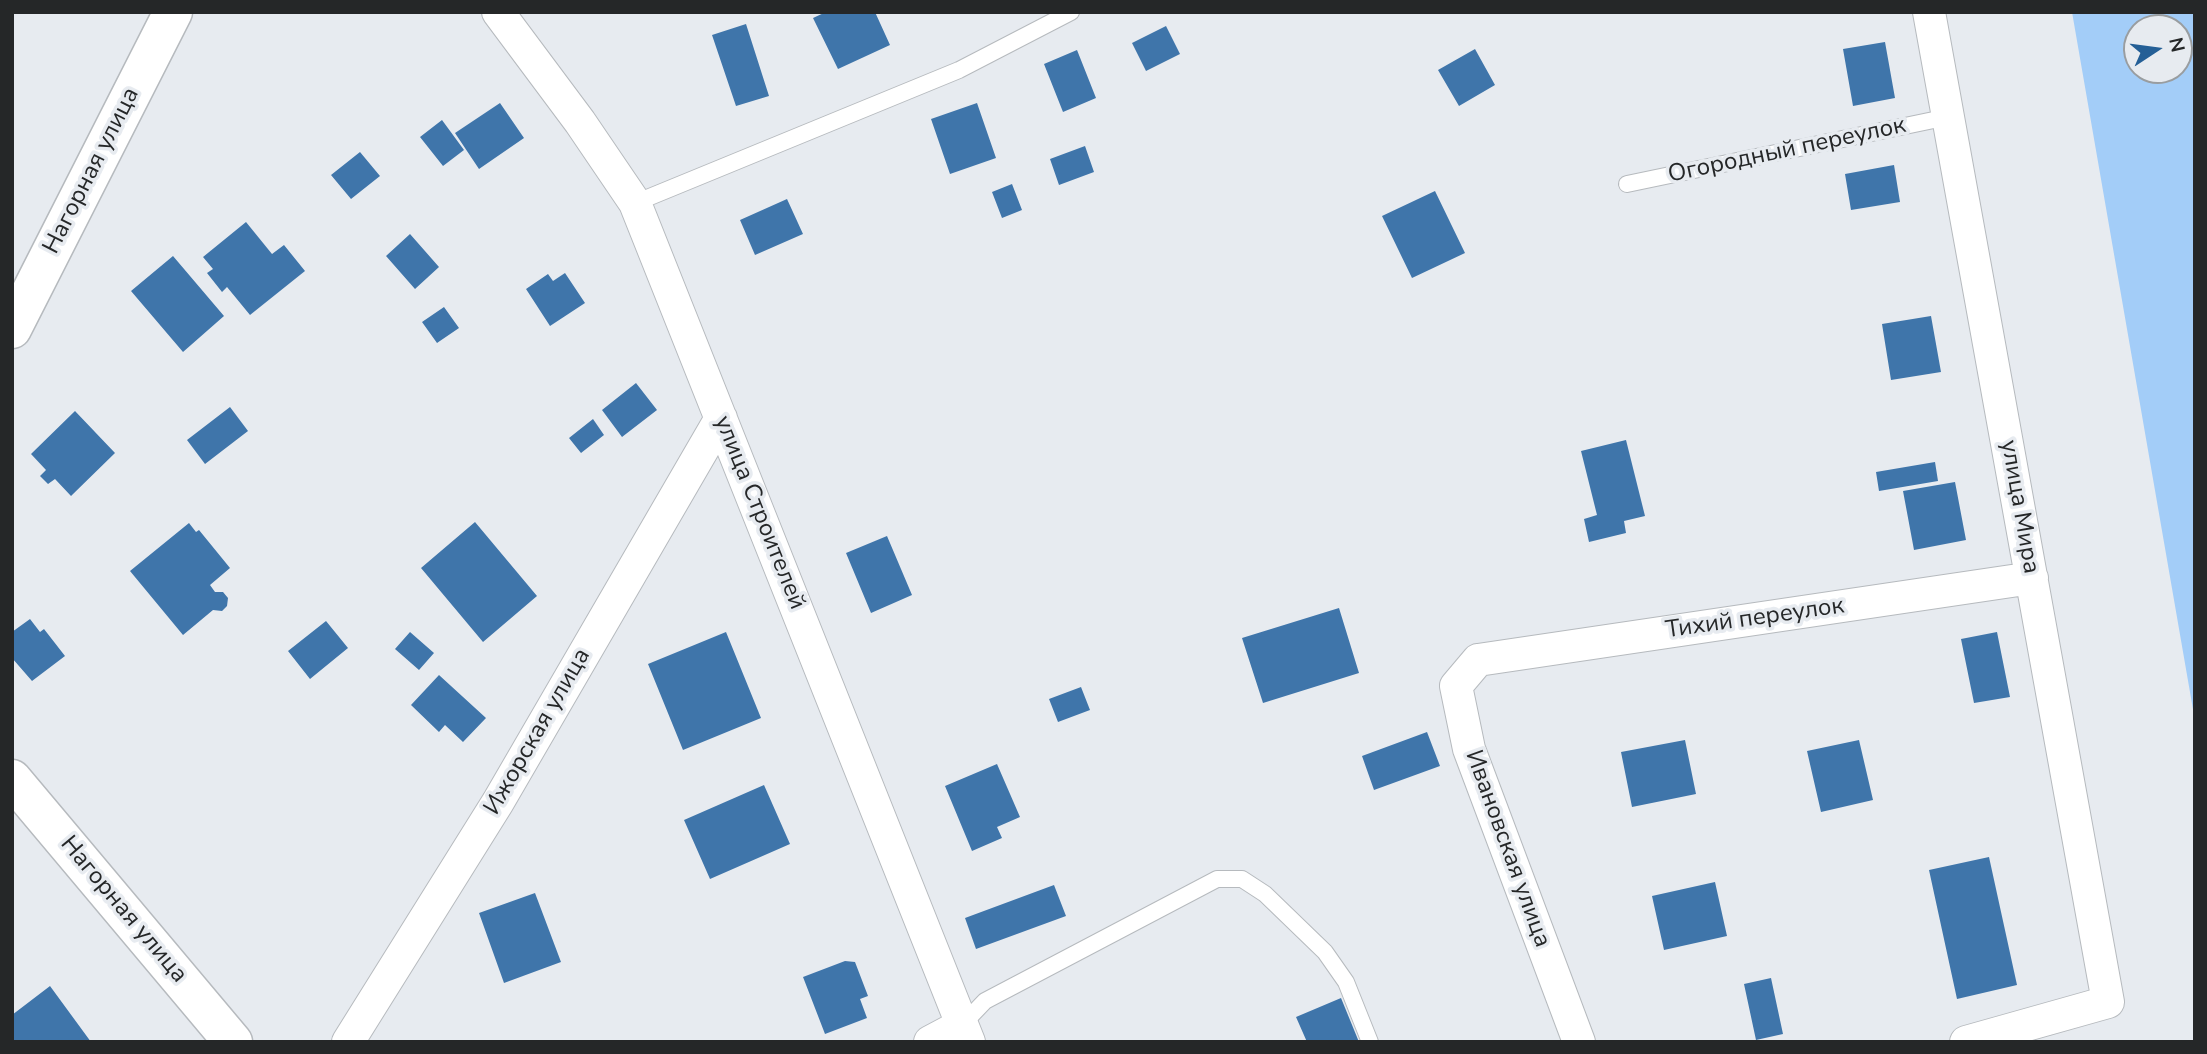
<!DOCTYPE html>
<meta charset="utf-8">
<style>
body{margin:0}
#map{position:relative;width:2207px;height:1054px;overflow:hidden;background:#e7ebf0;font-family:"Nunito Sans",sans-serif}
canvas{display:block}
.frame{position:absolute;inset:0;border:14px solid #252728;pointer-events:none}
.north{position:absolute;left:2123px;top:14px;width:70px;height:70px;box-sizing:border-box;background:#e7ebf0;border:2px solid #999da0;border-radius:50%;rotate:77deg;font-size:19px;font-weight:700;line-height:28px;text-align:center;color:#252728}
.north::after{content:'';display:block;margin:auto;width:24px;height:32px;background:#245f96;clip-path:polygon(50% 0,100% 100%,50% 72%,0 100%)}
</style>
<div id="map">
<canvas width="2207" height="1054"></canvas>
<div class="frame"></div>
<div class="north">N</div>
</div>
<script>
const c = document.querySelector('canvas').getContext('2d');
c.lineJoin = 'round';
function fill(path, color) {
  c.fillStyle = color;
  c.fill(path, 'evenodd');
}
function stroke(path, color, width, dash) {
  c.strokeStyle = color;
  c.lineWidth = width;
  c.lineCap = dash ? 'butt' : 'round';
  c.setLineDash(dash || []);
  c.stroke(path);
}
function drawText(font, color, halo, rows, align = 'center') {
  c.font = font + ' "Nunito Sans",sans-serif';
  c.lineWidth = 7;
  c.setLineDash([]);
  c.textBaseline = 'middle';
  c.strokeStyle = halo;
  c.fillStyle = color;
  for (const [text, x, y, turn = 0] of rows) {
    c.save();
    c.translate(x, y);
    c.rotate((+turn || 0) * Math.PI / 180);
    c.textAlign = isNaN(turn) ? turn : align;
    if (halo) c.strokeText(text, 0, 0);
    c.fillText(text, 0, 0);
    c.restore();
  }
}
const green = new Path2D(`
 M2072,12H2195V721ZM2137,28H2179V70H2137Z`);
const building = new Path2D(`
 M826,12H875L890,45L838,69L813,18Z
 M746,24L769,96L736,106L712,35Z
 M1166,26L1180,54L1146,71L1132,43Z
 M1885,42L1895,98L1853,106L1843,49Z
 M1475,49L1495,85L1459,106L1438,70Z
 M1077,50L1096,98L1063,112L1044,64Z
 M500,103L524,138L479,169L455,133Z
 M977,103L996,158L950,174L931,119Z
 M442,120L464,150L443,166L420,137Z
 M1085,146L1094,172L1059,185L1050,159Z
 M360,152L380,176L351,199L331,175Z
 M1894,165L1900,202L1851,210L1845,174Z
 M1012,184L1022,210L1002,218L992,192Z
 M1435,191L1465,253L1412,278L1382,216Z
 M787,199L803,234L755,255L740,220Z
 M246,222L272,254L284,245L305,271L250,315L227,287L222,292L207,273L213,269L203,257Z
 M410,234L439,267L415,289L386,256Z
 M173,256L224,316L183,352L131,291Z
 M565,273L585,303L550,326L526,289L548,274L553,281Z
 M444,307L459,328L437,343L422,322Z
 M1931,316L1941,372L1891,380L1882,324Z
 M636,383L657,410L622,437L602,410Z
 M230,407L248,431L205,464L187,440Z
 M75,411L115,453L71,496L55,479L48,484L40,476L46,470L31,454Z
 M593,419L604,435L581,453L569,438Z
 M1626,440L1645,516L1624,521L1626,533L1589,542L1584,519L1597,515L1581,451Z
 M1935,462L1938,481L1879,491L1876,472Z
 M1955,482L1966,540L1914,550L1903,491Z
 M475,522L537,596L483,642L421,568Z
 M189,523L196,532L199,530L230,568L210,585L215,592H223L228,598L227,606L222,611L213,610L183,635L130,571Z
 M887,536L912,595L871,613L846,553Z
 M1339,608L1359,673L1263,703L1242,638Z
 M30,619L40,632L44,629L65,656L32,681L12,658V632Z
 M326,621L348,648L310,679L288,651Z
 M410,632L434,653L419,670L395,649Z
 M726,632L761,718L683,750L648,664Z
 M1997,632L2010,697L1974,703L1961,639Z
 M439,675L486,718L463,742L445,725L439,732L411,705Z
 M1081,687L1090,710L1058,722L1049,699Z
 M1427,732L1440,766L1374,790L1362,756Z
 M1685,740L1696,794L1632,807L1621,752Z
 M1859,740L1873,800L1821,812L1807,751Z
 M997,764L1020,817L997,827L1002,838L972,851L945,786Z
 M764,785L790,844L710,879L684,820Z
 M1989,857L2017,985L1957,999L1929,870Z
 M1715,882L1727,936L1664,950L1652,896Z
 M1054,885L1066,916L976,949L965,918Z
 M535,893L561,962L504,983L479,913Z
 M845,961L855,962L868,996L860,999L867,1018L825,1034L803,977Z
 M1771,978L1783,1034L1756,1040L1744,984Z
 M50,986L91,1042H12V1015Z
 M1341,998L1359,1042H1307L1296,1017Z`);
const lane = new Path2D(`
 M1627,184L1948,117
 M635,203L959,70L1071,12
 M962,1025L985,1001L1217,879H1242L1265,894L1325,952L1346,982L1370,1042`);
const street = new Path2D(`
 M498,12L580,122L635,203L969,1042
 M1929,12L2108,1002L1966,1042
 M1478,660L2032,578
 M1478,660L1456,686L1469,749L1579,1042
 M348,1042L498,802L721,418
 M930,1042L962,1025`);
const secondary = new Path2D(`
 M12,329L173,12
 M12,779L233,1042`);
const streetNames = [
 ["Огородный переулок",1787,151,-12],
 ["Нагорная улица",92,171,-63],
 ["улица Мира",2019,507,80],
 ["улица Строителей",759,513,68],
 ["Тихий переулок",1755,619,-8],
 ["Ижорская улица",538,732,-60],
 ["Ивановская улица",1507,849,70],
 ["Нагорная улица",123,910,50]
];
fill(green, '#a3cdf8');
fill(building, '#3f75aa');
stroke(lane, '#b6babe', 18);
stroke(street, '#b6babe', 34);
stroke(secondary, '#b6babe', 41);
stroke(lane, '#fff', 16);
stroke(street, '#fff', 32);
stroke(secondary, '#fff', 38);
drawText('24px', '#252728', '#e7ebf0', streetNames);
</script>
